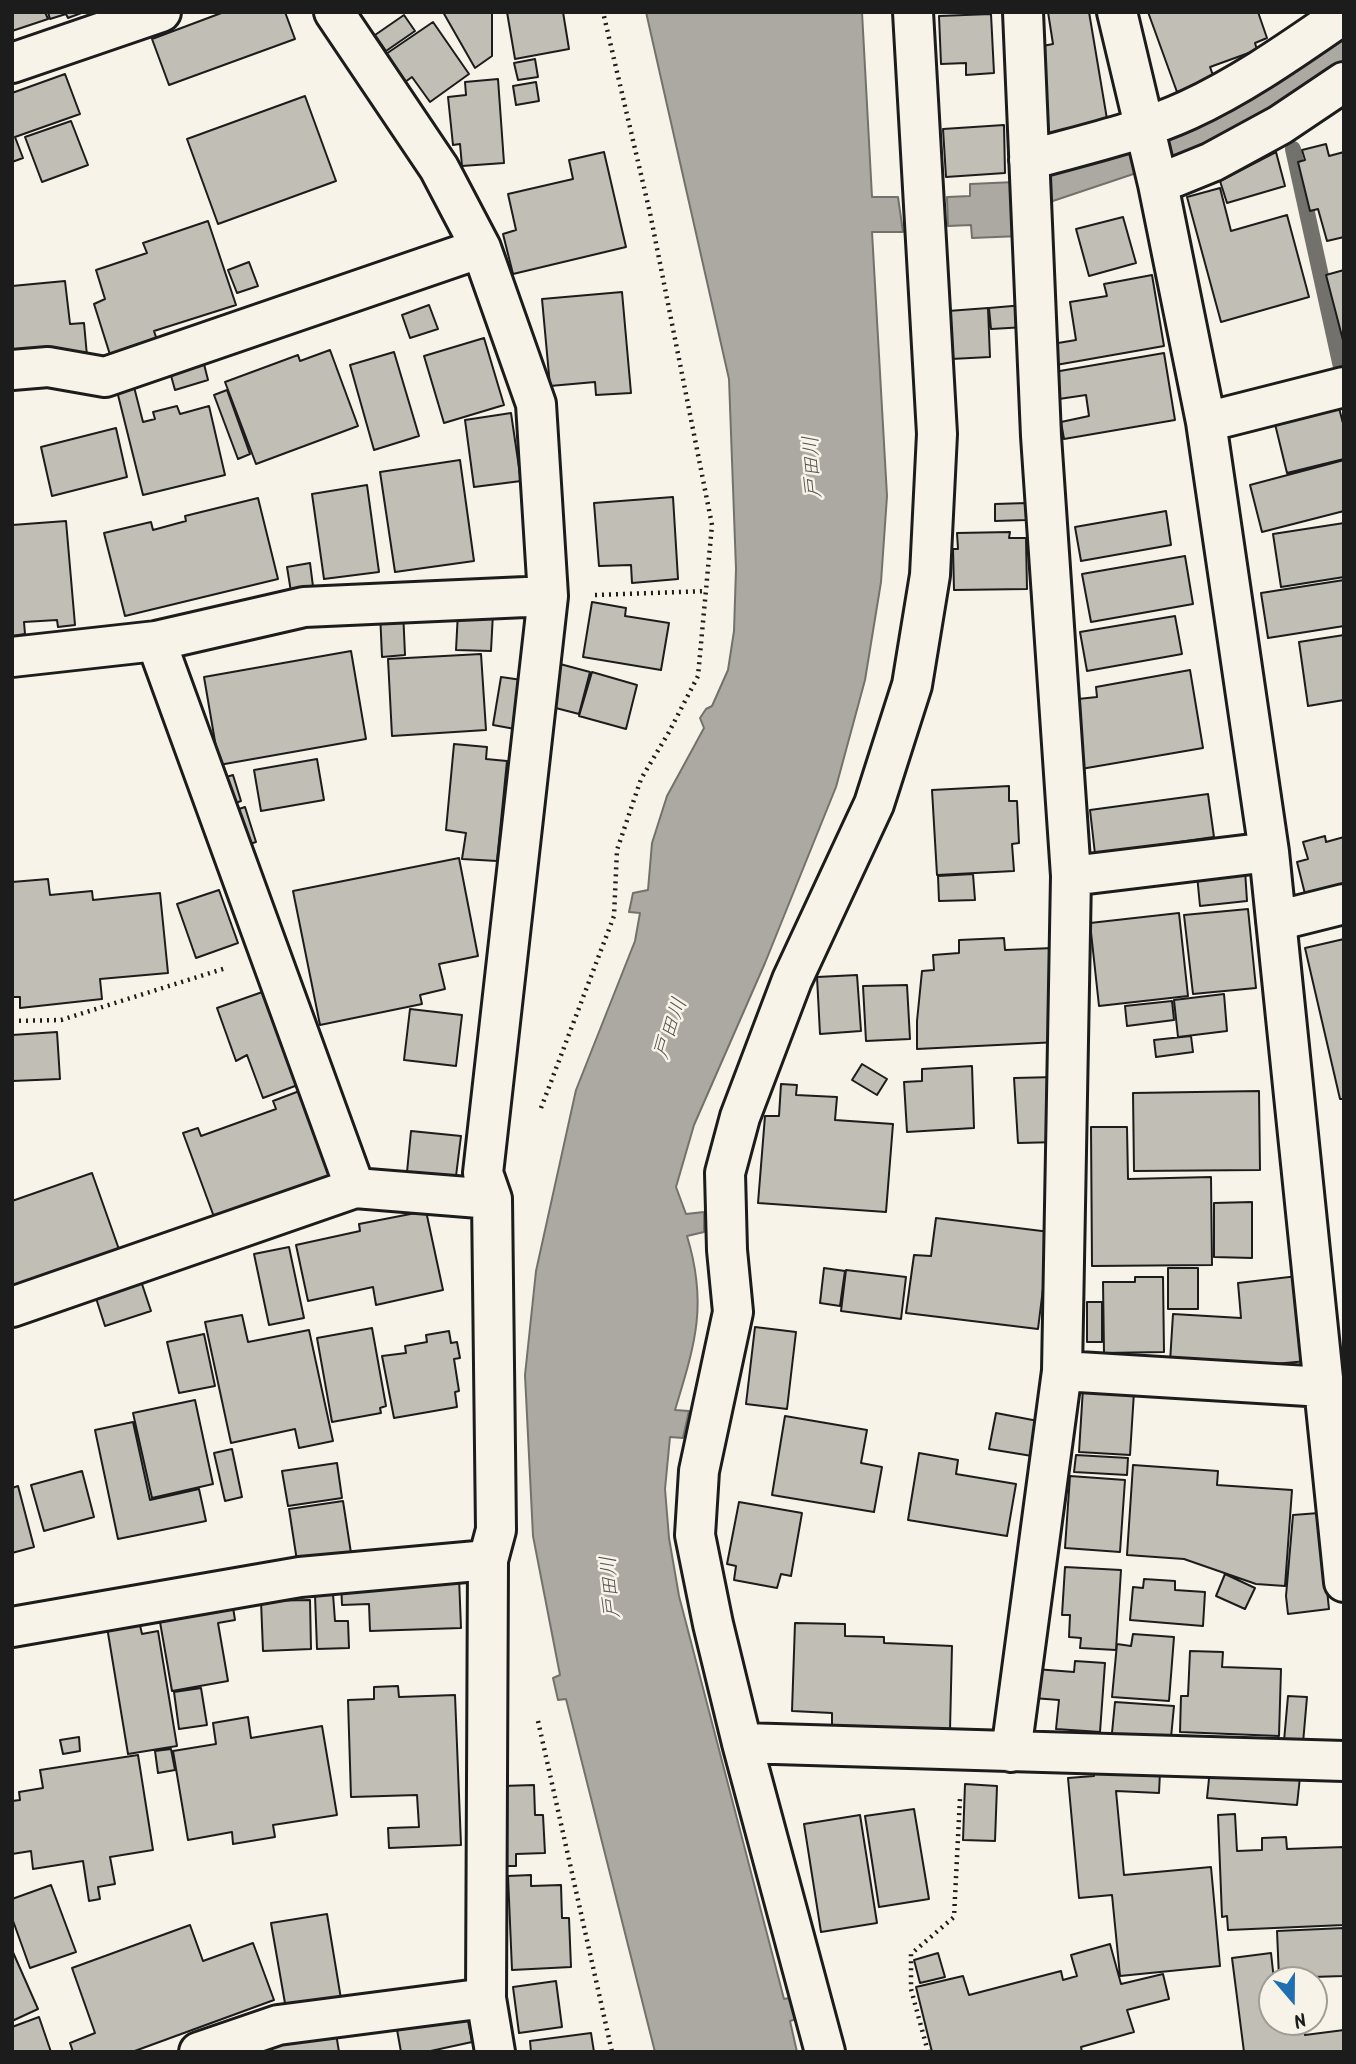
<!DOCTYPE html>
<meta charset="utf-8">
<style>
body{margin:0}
#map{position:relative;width:1356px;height:2064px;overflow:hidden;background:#f7f3e8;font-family:Kalam,sans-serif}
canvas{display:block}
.frame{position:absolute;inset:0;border:14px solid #1c1c1c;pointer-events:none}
.north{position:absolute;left:1258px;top:1966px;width:70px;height:70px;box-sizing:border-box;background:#f7f3e8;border:2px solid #9f9d96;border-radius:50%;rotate:160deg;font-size:19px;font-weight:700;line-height:28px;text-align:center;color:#1c1c1c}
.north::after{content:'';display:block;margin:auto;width:24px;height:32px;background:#1f6fb2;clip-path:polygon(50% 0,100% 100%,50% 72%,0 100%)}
</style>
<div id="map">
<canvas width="1356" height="2064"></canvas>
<div class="frame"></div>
<div class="north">N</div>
</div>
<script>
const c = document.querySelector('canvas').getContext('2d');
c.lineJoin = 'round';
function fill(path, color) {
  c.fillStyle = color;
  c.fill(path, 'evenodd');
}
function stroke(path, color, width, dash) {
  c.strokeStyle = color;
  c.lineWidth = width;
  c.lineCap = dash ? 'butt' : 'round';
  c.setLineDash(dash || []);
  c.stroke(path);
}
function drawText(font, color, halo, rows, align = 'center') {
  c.font = font + ' Kalam,"Klee One",sans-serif';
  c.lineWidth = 5;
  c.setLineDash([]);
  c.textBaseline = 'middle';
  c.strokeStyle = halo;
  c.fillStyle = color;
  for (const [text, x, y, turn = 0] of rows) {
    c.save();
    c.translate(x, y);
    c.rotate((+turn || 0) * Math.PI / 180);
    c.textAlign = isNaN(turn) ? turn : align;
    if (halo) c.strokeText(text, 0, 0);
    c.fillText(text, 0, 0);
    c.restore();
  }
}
const water = new Path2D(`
 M646,12H862L872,197H898L903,232H872L887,496L881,582L865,680L836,787L765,963L694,1125L676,1187L686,1214L704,1212V1232L687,1236C708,1305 695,1344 675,1410L689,1411L683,1438L670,1437L665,1489L669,1538L679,1596L784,1999L794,1997L800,2018L790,2021L797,2052H655L566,1699L558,1700L553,1678L560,1675L533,1536L525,1375L536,1271L576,1090L635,941L640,913L629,912L633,893L648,890L652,843L667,796L704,728L700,718L706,709L712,706L728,670L734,631L736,569L729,379Z
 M1344,32V65L1202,151L1017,213L1020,236L972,238L971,225L948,226L947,197L970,196V184L1015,182Z`);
const stream = new Path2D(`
 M1293,149L1341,367`);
const building = new Path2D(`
 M12,12H45L48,19L12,31Z
 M48,12H84L68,18L66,14L50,19Z
 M224,12H285L295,39L169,85L152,39Z
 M443,12H492V56L475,68Z
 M507,12H563L569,49L515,59Z
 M1048,12H1089L1108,125L1046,135L1032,48L1053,44Z
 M1148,12H1258L1267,38L1255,43L1257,50L1210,67L1214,78L1177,92Z
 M991,14L994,73L966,75V63L941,64L939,16Z
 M404,15L415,31L386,51L375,35Z
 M433,22L469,74L430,102L412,77L405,82L386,54Z
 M535,59L538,77L518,80L514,63Z
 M65,74L80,114L15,137L23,158L12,162V93Z
 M498,79L504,163L462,166L460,144L453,145L448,97L466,95L465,82Z
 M536,82L539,101L516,105L513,86Z
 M305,96L336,181L218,224L187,139Z
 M71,121L88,165L42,182L25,137Z
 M1004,125L1005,173L946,177L943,129Z
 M1326,144L1329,156L1344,152V237L1327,241L1318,209L1310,211L1298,162L1305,160L1302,150Z
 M604,152L626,247L513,274L503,234L516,230L508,194L573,179L569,160Z
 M1276,152L1285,186L1227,203L1220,181Z
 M1220,188L1231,231L1287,215L1309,297L1221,322L1187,197Z
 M1123,217L1136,263L1089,276L1076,229Z
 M208,221L236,305L154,331L159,346L112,361L94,304L105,299L96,270L147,253L143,243Z
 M249,262L258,286L237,293L228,270Z
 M1344,270V344L1326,275Z
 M1152,275L1164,346L1056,365L1052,344L1076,340L1070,302L1107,296L1104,284Z
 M65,281L70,324L84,323L87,356L12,364V286Z
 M622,292L631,393L596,395L595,382L550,386L542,299Z
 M429,305L438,329L410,338L402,315Z
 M1024,305L1026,327L991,329L989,308Z
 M988,308L990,357L951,359L948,311Z
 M484,338L504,405L444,423L424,356Z
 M330,350L358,426L256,464L225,382L298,355L300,361Z
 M394,352L419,436L374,450L350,365Z
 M1164,353L1175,420L1064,439L1061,422L1089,416L1086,395L1059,399L1054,372Z
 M202,356L208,380L175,390L168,365Z
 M133,383L143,422L155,419L153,412L177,406L180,414L209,406L225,475L143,495L116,387Z
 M227,390L250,454L238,459L214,395Z
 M1339,408L1344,427V459L1287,473L1275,424Z
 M511,413L521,481L474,487L465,420Z
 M116,428L127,477L52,496L41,447Z
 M460,460L474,561L395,572L380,472Z
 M1344,460V511L1262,532L1250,485Z
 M367,485L379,572L324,579L312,494Z
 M673,497L678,579L632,583L631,565L599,566L594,503Z
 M258,498L278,579L125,616L104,533L151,522L153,530L186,521L185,516Z
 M1027,503V520L995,521V504Z
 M1166,511L1171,545L1081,561L1075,527Z
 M66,521L75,625L58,627L57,620L24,622L25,634L12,636V525Z
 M1344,523V577L1281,587L1273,534Z
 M1010,532L1009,538H1026L1027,589L954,590L953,549H958L957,533Z
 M1185,556L1193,604L1091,622L1082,574Z
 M310,563L314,594L292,598L287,567Z
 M1344,580V626L1268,638L1261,593Z
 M592,602L626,608L625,616L669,623L661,670L583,657Z
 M403,610L405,655L382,657L380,612Z
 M458,612L493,613L491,651L456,650Z
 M1175,616L1182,654L1087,671L1080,632Z
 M1344,635V700L1308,706L1299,642Z
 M351,651L366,739L219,765L204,677Z
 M481,654L486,730L392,736L388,659Z
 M560,664L590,672L579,714L548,706Z
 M1190,670L1203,748L1081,769L1070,710L1080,708L1078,699L1097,697L1096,687Z
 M592,672L637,685L626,729L579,716Z
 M501,677L522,680L515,729L493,725Z
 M454,744L487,747L486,759L507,761L497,861L462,859L466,833L446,830Z
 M317,759L324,800L261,811L254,770Z
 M233,775L241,801L222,808L213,781Z
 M1009,786V801H1017L1019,843L1012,844L1014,871L937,875L932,790Z
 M1208,794L1214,837L1095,854L1090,810Z
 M245,807L256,842L236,848L224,814Z
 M1325,836L1326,842L1344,837V885L1305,894L1297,862L1308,859L1303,842Z
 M459,858L478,956L439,964L445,989L420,995L422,1004L320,1025L293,891Z
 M1245,870L1247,901L1200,906L1197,875Z
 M973,874L975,900L939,901L938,876Z
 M48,879L50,895L92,891L93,900L160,893L168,973L100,979L102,999L20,1008V997H12V882Z
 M219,890L238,943L196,958L177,904Z
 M1248,909L1256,988L1193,994L1184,915Z
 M1179,913L1188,996L1099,1006L1090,923Z
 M1004,938L1005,950L1053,948L1058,1042L917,1049V1021L922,971L934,970L933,955L959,953V940Z
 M1344,939V1099H1340L1305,948Z
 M857,975L861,1031L820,1034L817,977Z
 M907,985L910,1039L866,1041L863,986Z
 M268,990L303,1083L263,1098L247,1055L236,1061L217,1008Z
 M1224,994L1227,1031L1178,1037L1174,1000Z
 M1172,1001L1174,1020L1127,1026L1125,1006Z
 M410,1009L462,1015L456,1066L404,1060Z
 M57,1032L60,1079L12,1081V1035Z
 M1191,1036L1193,1052L1156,1057L1154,1040Z
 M862,1064L887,1079L877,1095L852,1080Z
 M972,1066L974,1128L907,1132L904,1082L922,1081V1069Z
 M1056,1077L1059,1142L1018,1143L1014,1078Z
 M781,1084L797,1085L796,1095L837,1097L835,1120L893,1124L886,1212L758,1203L765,1116H779Z
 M302,1090L338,1173L275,1196L217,1225L183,1133L198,1128L201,1136L276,1109L273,1101Z
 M1259,1091L1260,1170L1134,1171L1133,1093Z
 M1091,1127H1127L1128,1179L1211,1177L1212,1265L1092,1266Z
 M411,1131L461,1136L456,1176L407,1172Z
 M92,1173L121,1255L12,1294V1201Z
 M1252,1202V1258L1214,1257V1203Z
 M426,1211L443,1290L376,1305L373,1287L308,1301L296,1245L360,1231L359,1224Z
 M936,1218L1050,1232L1038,1329L906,1313L914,1255L931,1256Z
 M289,1247L304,1318L269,1325L254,1254Z
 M824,1268L845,1271L840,1306L820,1303Z
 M1168,1268H1198V1309H1168Z
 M846,1270L906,1277L901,1319L841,1311Z
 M1298,1276L1307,1361L1275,1364L1170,1362L1173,1314L1241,1318L1238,1283Z
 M1135,1277H1163L1164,1352L1104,1353L1103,1282H1135Z
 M141,1281L151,1311L105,1326L95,1295Z
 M1087,1302H1102V1342H1087Z
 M242,1315L248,1342L309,1330L333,1441L299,1448L295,1429L231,1443L205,1322Z
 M755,1327L796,1332L787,1409L746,1404Z
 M372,1328L386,1406L380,1408L381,1413L332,1422L317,1338Z
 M449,1331L451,1343L457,1342L460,1358L454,1359L459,1391L455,1392L457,1407L394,1418L382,1356L406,1353L405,1346L427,1342L426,1335Z
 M204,1334L215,1386L179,1393L167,1342Z
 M1083,1388L1134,1392L1130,1455L1079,1452Z
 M195,1400L213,1484L152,1498L133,1413Z
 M996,1413L1038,1421L1032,1456L989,1449Z
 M785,1416L867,1430L861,1463L882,1467L874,1512L772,1495Z
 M133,1422L150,1500L199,1489L206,1521L118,1539L95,1430Z
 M232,1449L242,1497L225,1501L214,1453Z
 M919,1453L958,1460L956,1474L1016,1484L1007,1536L908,1520Z
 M1076,1455L1128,1458L1127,1475L1074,1472Z
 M337,1463L342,1498L288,1506L282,1471Z
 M1133,1465L1218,1471L1217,1485L1292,1490L1285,1586L1256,1584L1184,1559L1127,1555Z
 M82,1471L94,1517L44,1531L31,1485Z
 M1070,1476L1125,1480L1120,1552L1065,1548Z
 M18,1486L34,1547L12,1553V1488Z
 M343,1501L351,1553L297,1561L289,1509Z
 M739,1502L802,1513L791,1576L781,1574L777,1588L734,1580L736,1566L727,1564Z
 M1319,1513L1329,1609L1288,1614L1286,1596L1293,1515Z
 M1065,1567L1121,1570L1116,1650L1080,1648L1081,1638L1069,1637L1070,1615H1062Z
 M1225,1574L1255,1588L1245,1609L1216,1596Z
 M459,1577L461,1628L370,1631L369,1604L342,1605L341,1581Z
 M1144,1579L1175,1581V1590L1205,1592L1203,1626L1130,1620L1133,1587L1143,1588Z
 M333,1594L335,1621H348L349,1648L317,1649L315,1595Z
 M310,1600L311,1649L263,1651L261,1601Z
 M232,1601L235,1620L218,1623L228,1681L172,1691L160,1622L210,1613L209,1605Z
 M139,1621L142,1634L158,1631L177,1746L128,1754L107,1627Z
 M795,1623L845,1624V1636L884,1637V1643L952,1646L950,1730L832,1726V1713L792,1711Z
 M1133,1634L1174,1637L1169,1701L1112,1697L1117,1644L1131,1646Z
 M1190,1651L1223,1652L1222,1667L1281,1669L1279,1736L1180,1732L1181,1696H1188Z
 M1075,1661L1105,1663L1100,1732L1056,1729L1059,1700L1033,1698L1035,1669L1074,1672Z
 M398,1686L399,1697L455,1695L461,1845L389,1848L388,1828L419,1827L417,1795L351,1797L348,1700L374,1699V1687Z
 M201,1688L207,1725L179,1729L174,1692Z
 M1288,1696L1307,1697L1303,1743L1284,1741Z
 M1115,1702L1174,1706L1170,1748L1111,1743Z
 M248,1717L251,1738L322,1726L337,1815L273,1825L275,1837L233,1844L232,1832L188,1840L173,1751L216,1744L213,1723Z
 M79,1737L80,1751L63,1754L60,1740Z
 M171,1749L175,1770L158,1773L155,1751Z
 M138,1755L153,1850L110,1857L115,1884L98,1887L100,1899L89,1901L83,1861L33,1869L31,1851L12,1854V1801L20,1800L19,1792L43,1788L40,1770Z
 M1094,1769L1160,1772L1159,1793L1116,1791L1124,1875L1211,1867L1220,1966L1120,1976L1112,1895L1079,1898L1068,1778L1094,1776Z
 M1210,1769L1300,1777L1297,1805L1207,1798Z
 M965,1784L997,1786L995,1841L963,1840Z
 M534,1785L535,1815H543L545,1853L516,1854V1866H504L502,1786Z
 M914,1809L929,1899L879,1907L865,1816Z
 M1235,1814L1237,1851L1262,1850V1838L1286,1837L1287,1849L1344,1847V1925L1228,1930L1227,1916L1222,1917L1218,1815Z
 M860,1815L877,1923L821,1932L804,1824Z
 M531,1875V1886L561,1885L562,1918H569L571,1967L512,1970L508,1876Z
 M51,1885L76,1952L30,1968L12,1918V1899Z
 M327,1914L341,1999L286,2009L271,1923Z
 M190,1925L203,1961L253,1943L274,2000L132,2052H73L70,2043L95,2033L72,1968Z
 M1344,1928V1976L1279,1978L1277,1931Z
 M1110,1944L1121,1984L1163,1974L1169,1999L1127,2010L1134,2032L1081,2047L1082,2052H932L916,1987L963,1976L969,1995L1061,1971L1063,1980L1077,1976L1071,1955Z
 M12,1950L38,2009L12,2021Z
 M938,1953L945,1977L920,1983L914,1960Z
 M1271,1953L1274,1980H1272V2022H1303L1305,2035L1344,2030V2052H1244L1232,1958Z
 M556,1981L562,2027L519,2033L513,1987Z
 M466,2010L472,2042L426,2052H401L396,2024Z
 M39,2017L51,2052H12V2027Z
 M335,2027L339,2052H260L258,2042Z
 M591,2033L594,2052H531L530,2041Z`);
const path = new Path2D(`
 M595,595L706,591
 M12,1021L61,1020L226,968
 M541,1108L614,916L617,850L641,779L669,732L698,676L712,525L650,213L603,12
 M538,1721L612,2052
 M928,2052L911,1989V1954L954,1917L960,1798`);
const minor = new Path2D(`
 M334,12L439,168L481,248L536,404L548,596L483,1173L492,1199L496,1530L488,1560L486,1998L495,2052
 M1117,12L1158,184L1206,422L1269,852L1344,1582
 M12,63L161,12
 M1029,160C1082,145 1138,133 1188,110C1244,84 1293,49 1344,14
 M1158,184L1212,162L1280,125L1344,82
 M12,370L48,367L105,377L481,248
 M1206,422L1344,387
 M156,641L355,1188
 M12,657L156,641L304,607L548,596
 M1071,876L1269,852
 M1276,921L1344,904
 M12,1307L355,1188L492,1199
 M1062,1371L1324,1387
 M12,1627L300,1577L488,1560
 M742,1743L1344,1761
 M1011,1752L1062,1371L1071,876L1041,436L1023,12
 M199,2052L278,2025L486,1998
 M825,2052L742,1743L713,1624L695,1535L699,1471L733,1312L727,1250L725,1173L740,1117L792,980L874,804L912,685L930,575L937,434L913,12`);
const waterNames = [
 ["戸田川",815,467,-93],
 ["戸田川",673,1029,-71],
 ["戸田川",613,1587,-94]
];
fill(water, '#aca9a2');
stroke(water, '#72716c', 2);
stroke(stream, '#72716c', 16);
fill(building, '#c0beb5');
stroke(building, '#1c1c1c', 2);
stroke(minor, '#1c1c1c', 44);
stroke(path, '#1c1c1c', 4.5, [2, 5]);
stroke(minor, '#f7f3e8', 38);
drawText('italic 21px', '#565452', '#f7f3e8', waterNames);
</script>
